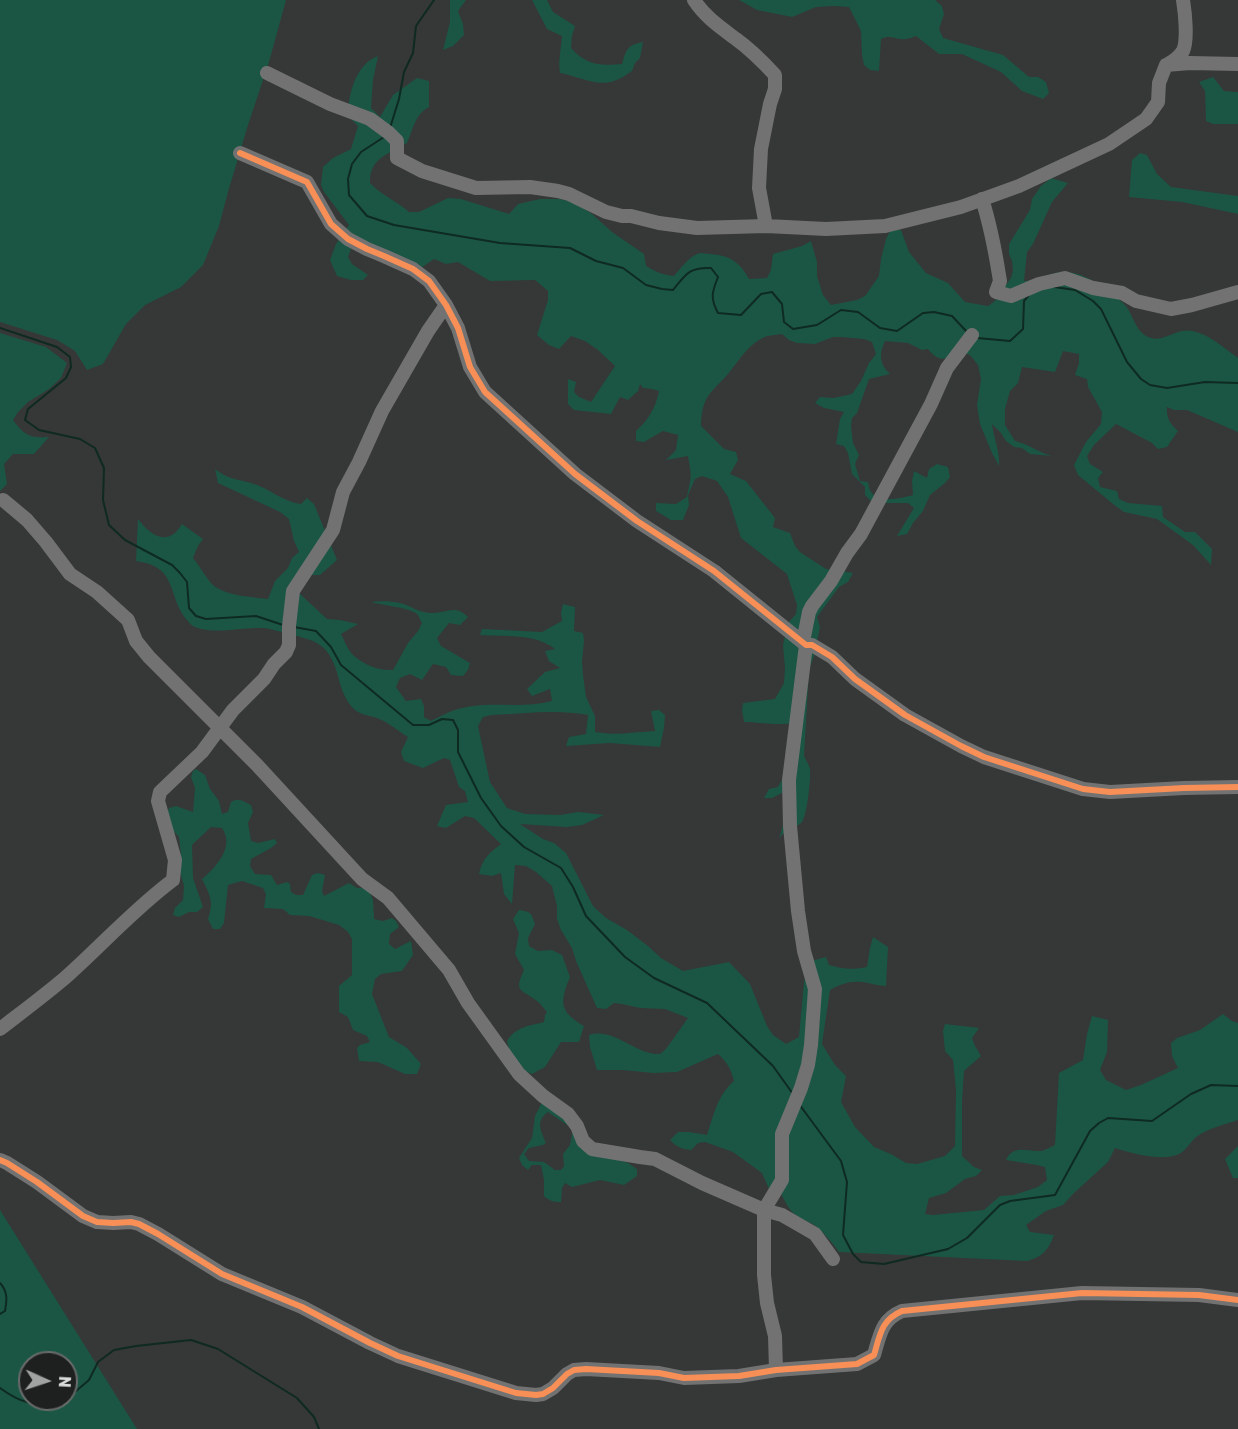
<!DOCTYPE html>
<style>
body{margin:0}
#map{position:relative;width:1238px;height:1429px;overflow:hidden;background:#363737;font-family:Rubik,sans-serif}
canvas{display:block}
.north{position:absolute;left:18px;top:1351px;width:60px;height:60px;box-sizing:border-box;background:#1e1f1f;border:2px solid #696b6a;border-radius:50%;rotate:93deg;font-size:16px;font-weight:700;line-height:24px;text-align:center;color:#dadcdb}
.north::after{content:'';display:block;margin:auto;width:21px;height:27px;background:#a1a2a2;clip-path:polygon(50% 0,100% 100%,50% 72%,0 100%)}
</style>
<div id="map">
<canvas width="1238" height="1429"></canvas>
<div class="north">N</div>
</div>
<script>
const c = document.querySelector('canvas').getContext('2d');
c.lineJoin = 'round';
function fill(path, color) {
  c.fillStyle = color;
  c.fill(path, 'evenodd');
}
function stroke(path, color, width, dash) {
  c.strokeStyle = color;
  c.lineWidth = width;
  c.lineCap = dash ? 'butt' : 'round';
  c.setLineDash(dash || []);
  c.stroke(path);
}
const green = new Path2D(`
 M0,0H286L269,62L248,125L228,192L219,226L203,265L181,287L145,305L126,324L103,364L87,370L75,351L57,340L0,322Z
 M450,0H466L458,11L463,24L464,35L453,46L443,50L450,22Z
 M532,0H547L553,12L575,26L572,36L571,48C586,65 600,66 622,64C626,50 627,45 643,42L640,58L635,63L632,71C627,74 621,79 614,81C596,87 578,76 560,73C558,61 561,49 562,36L547,29Z
 M739,0H935L942,6L944,14L939,29L943,38L1003,55L1029,77H1038L1046,82L1049,93L1043,99L1022,91L1001,72L962,54H939L916,36C911,38 906,40 900,39C892,38 889,35 881,39L879,71L870,70L864,65L862,55L861,31L849,7L833,6L816,7L792,17L757,10Z
 M378,56L373,80L371,108L380,117L393,95L417,78L429,81V107C415,114 413,130 407,143C389,154 369,158 370,183C381,195 397,201 409,212H419L448,198L461,199L509,214L518,204L540,199H560L575,203L592,214L612,232L644,254L646,266C656,272 663,275 674,276C681,268 689,256 700,253C703,253 707,254 710,254C729,255 740,262 749,279L767,278L771,270L773,254L802,246L811,241L817,262V276L823,295L831,305L857,300L865,296L879,276L881,259L886,239L891,229L901,230L909,252L926,273L948,283L965,302L988,306L995,301L1011,278L1013,270L1012,261L1009,254V244L1030,210L1032,199L1041,186L1051,178L1068,183L1052,202L1033,244L1027,252L1024,281C1039,281 1053,270 1068,272C1085,273 1111,291 1123,303C1134,313 1134,333 1151,338C1161,341 1172,333 1182,331C1201,327 1223,347 1238,358V432L1187,410H1174L1167,407C1166,417 1170,424 1178,431L1167,447L1158,449L1152,443L1116,424L1094,445L1087,456L1090,464L1103,472L1098,478L1100,487L1117,491L1119,499L1128,503L1162,506L1163,517L1185,532H1195L1212,549L1211,565L1193,545L1157,519L1124,512L1113,504L1078,475L1074,465L1086,442L1101,424L1102,412L1088,387L1087,379L1075,375L1079,363V354L1063,351L1055,372L1022,367L1018,383L1010,391L1005,409V425L1015,441C1029,444 1039,453 1052,456L1030,454L1022,448L1014,447L1006,441L1001,433L992,424C994,439 1000,451 999,466L992,453L980,424L977,405L981,379L978,365L970,355L961,352C946,359 940,364 928,349L922,350L908,343L885,341C879,354 879,364 890,374L869,379L857,413L852,418L851,426L853,443L859,455L855,464L860,481L868,482C869,486 869,489 871,492C879,504 902,498 913,495L912,481L914,471L927,478L929,469L937,464L948,467L950,477L945,483L930,495L923,511L913,523L907,534L897,536L914,508L908,503H873L865,495V487L852,474L848,453L844,446L836,444L840,419L844,412L824,408L815,403L820,397L834,398L852,394L861,381L869,363L876,354L872,342L864,339L841,337H833L815,344L797,343L789,340L782,334C777,335 772,335 768,336C750,341 739,361 728,374C710,394 702,396 701,426L724,449L736,452L738,460L730,474L746,481L775,518L773,527L790,533L795,546L800,552L826,569L853,573L848,582L839,587L817,617L820,627L814,656L809,670L804,756C806,760 809,765 810,769C811,779 807,815 802,822C794,830 786,827 779,839L783,825L784,792L772,798H764L769,789L778,787L783,778L792,723C778,726 758,722 744,722L742,710L743,703L775,699L784,683L785,668L783,645L788,623L796,614L797,605L787,574L741,538L728,497L717,481L702,476L695,479L688,495L689,505L683,520H671L656,511V503L676,504L687,497C688,491 689,487 690,482C692,473 689,464 688,456L666,460L676,450L678,435L663,431L644,442L636,441V431C649,419 655,409 659,391L652,389L643,388L640,384L638,391L628,400L620,397L611,414L574,410L568,404V379L576,382L574,392L579,397L591,402L615,366L598,350L585,341L571,336L559,349L549,345L537,335L548,300V291L535,280L490,281L458,262L446,264L434,259L421,268L354,241L348,257L352,264L368,275L363,280H351L337,276L330,260L336,244L349,225L324,192L321,185L323,167L333,158L351,149L358,126L348,116C348,94 356,64 378,56Z
 M1213,77L1224,91L1238,92V124H1213L1206,121L1205,91L1199,82Z
 M1140,153L1147,155L1157,174L1171,187L1238,196V214L1182,202L1129,197L1132,160Z
 M0,333L46,347L67,363L61,378L49,389L28,402L18,412L13,420C25,436 30,438 49,437L34,454H13L4,464L7,484L0,491Z
 M215,469C227,479 237,479 251,483C269,488 283,502 301,504L307,498L314,504L337,560L320,575H311L299,593L327,619L340,620L358,624L341,634C344,640 348,650 353,655C364,665 379,671 393,670L408,643L418,631L422,623C420,620 419,616 417,614C411,608 381,605 371,602C380,601 391,601 400,603C411,606 420,613 432,613C447,613 455,604 468,617L460,625L449,623L437,638L441,646L470,663L468,670L463,676L451,675L446,667L433,664L422,680L410,674L400,678L396,687L406,701L421,699L424,706V717L431,721C441,716 451,710 462,708C492,701 523,709 552,701L550,689L532,696L527,689L545,672L560,668L549,661L545,651L555,649C535,633 505,637 480,635L482,629L542,632L562,621L561,613L563,604L575,607L574,631L583,633L584,641L582,662L583,675L586,697L595,716V732C616,736 635,732 655,731L651,711L659,710L665,715L664,728L660,747L610,743L566,746L569,737L586,734L588,715C554,709 525,714 491,715L483,717L478,726L490,782L507,808L525,814L560,815L578,812L604,815L582,825L567,827L520,824L543,839L554,843L566,853L593,906L606,918L627,930L648,946L661,958L683,971L729,962L750,984L767,1026L773,1035L786,1044L799,1037L804,982L811,961L826,957L829,965C841,969 854,970 867,967L870,948L873,937L888,947L886,986C878,986 871,983 862,982C849,981 841,984 830,990L822,1044L835,1065L846,1076L841,1102L855,1127L874,1147L891,1154L906,1163L917,1164L945,1156L955,1146L956,1090L953,1060L945,1051L943,1031L945,1024L979,1028L972,1038L975,1046L981,1056L964,1071L962,1101V1156L974,1167L982,1170L976,1176L965,1179L946,1193L929,1198L925,1214L933,1215L984,1210L1000,1196L1014,1195L1038,1187L1047,1180L1045,1167L1037,1165L1006,1160C1014,1144 1026,1152 1041,1151C1046,1150 1050,1147 1055,1145L1059,1073L1083,1060L1087,1034L1092,1016L1108,1020L1107,1052L1100,1070L1106,1080L1126,1090L1141,1085L1178,1068L1172,1056L1171,1043L1177,1038L1200,1030L1223,1014L1232,1021L1238,1023V1120C1224,1125 1207,1128 1195,1138C1190,1143 1185,1151 1179,1154C1163,1162 1130,1153 1115,1148L1108,1162L1074,1193L1063,1205L1046,1211L1026,1225L1030,1232L1054,1235C1049,1249 1043,1257 1027,1261L839,1252C833,1243 821,1230 813,1224C807,1221 801,1219 796,1215C789,1211 784,1199 780,1192L769,1189L762,1173L733,1152L705,1142L698,1143L691,1150C681,1149 677,1147 670,1140L678,1132H689L707,1135C714,1114 717,1096 734,1081C731,1069 727,1062 718,1054L677,1072L653,1073L623,1070H597L590,1047L589,1035C611,1028 629,1048 650,1053C653,1054 656,1054 660,1054L666,1049L688,1018L665,1009L640,1008L622,1004L614,1003L606,1009L597,1008L576,961L572,948L561,930L557,919V906L552,886L536,872L526,866L515,865L512,904L504,894L501,873L492,876L479,874C483,858 489,853 501,844L474,818L465,816L446,828L437,826L446,805L468,802L465,791L459,787L450,760L444,758L423,768L404,761L401,752L408,737C398,731 388,722 377,718C368,715 359,715 352,707C334,687 342,656 315,642C310,639 269,628 263,628C243,627 214,635 195,627C192,626 190,624 188,621C166,597 180,567 136,561L138,519C150,535 168,548 182,524L203,539L198,546L193,558C200,566 206,578 213,585C226,596 252,597 268,599L275,581L288,568L292,558L299,552L294,541L289,519L280,512L218,483Z
 M196,769L205,775L210,789L219,801L222,814L228,812L231,802C238,797 244,801 251,805L253,812L248,823L251,841L258,843L275,839L277,843L271,848L251,859L250,866L255,874L271,875L277,885L287,882L290,884L291,892L296,895H303L312,875L318,873L325,875L322,891L324,896L349,883L357,888H368L373,900L374,919L383,921L392,918L396,921L399,927L390,934L389,944L395,949L411,941L413,955L402,971L381,974L375,979L372,994L389,1037L407,1048L421,1064L417,1074H405L378,1062L359,1061L357,1048L360,1045L370,1042L367,1036L353,1030L348,1017L339,1012V986L352,975V939L348,932L339,925L309,916L290,915L283,909L264,908L266,894L263,888L242,881L228,885L224,923L220,929H213L208,919C214,902 210,895 202,879C216,867 235,847 222,828L211,827L192,845L193,878L203,907L197,912H189L179,917L173,915L175,908L183,900L184,886L179,868L181,855L179,837L169,826L166,815L169,808L176,806L193,812L195,788L191,777L193,771Z
 M519,910C531,912 531,912 535,924L528,938L529,946L538,951L552,950L562,955L570,977C559,1003 560,1012 584,1026L579,1042H561L545,1067L532,1074C513,1066 512,1060 507,1041C515,1027 529,1026 544,1022L545,1015L547,1012C544,1009 541,1004 537,1001C522,989 513,993 524,970L515,954L519,933L513,919Z
 M542,1102L550,1104L562,1118L572,1125L585,1150L628,1163L637,1169V1176L624,1185L600,1180L572,1187L565,1183L562,1188L561,1202C554,1202 549,1201 544,1196V1180L541,1165H532L528,1170L522,1165L519,1158L532,1138L535,1116ZM548,1112L573,1129L570,1145L563,1154L564,1166L561,1170H555L544,1162L529,1161L524,1154L529,1148L543,1145L546,1143C541,1131 535,1121 548,1112Z
 M1238,1146V1178H1233L1225,1159Z
 M0,1210L137,1429H0ZM30,1363H66V1399H30Z`);
const stream = new Path2D(`
 M390,128L399,99L404,72L413,53L416,26L434,0
 M384,137L361,152L352,164L348,179L349,195L367,216L394,225L500,243L570,248L596,261L623,268L646,285L662,289L673,290C686,274 689,267 711,268L718,277C712,292 710,298 718,313L741,315L761,294L772,292L782,304L784,322L793,329L817,325L841,310L858,312L880,328L897,331L923,313L934,312L952,316L967,332
 M1054,287L1075,290L1093,301L1101,309L1127,362L1141,379L1150,385L1167,388L1205,382L1238,383
 M0,328L57,347L70,357L71,367L66,378L28,409L25,420L39,430L80,439L95,448L104,468L103,500L109,525L125,540L172,565L180,573L187,582L189,608L196,616L206,619L256,616L283,625
 M977,338L1010,341L1023,329L1024,301L1029,295
 M294,627L316,631L331,647L341,665L413,725H429L442,719L453,720L458,730V752L481,798L501,826L524,847L561,868L573,887L586,916L625,957L654,978L707,1003L773,1066L793,1094
 M799,1104L841,1161L847,1182L843,1235L853,1254L861,1262L884,1264L948,1249L967,1238L1000,1205L1010,1201L1055,1195L1090,1131L1099,1123L1108,1118L1152,1121L1191,1094L1211,1085L1238,1086
 M0,1283C8,1292 7,1300 5,1311L0,1314
 M0,1388C18,1401 33,1408 55,1399
 M66,1395L76,1391L89,1380L98,1362L114,1350L136,1346L191,1340L218,1349L297,1398L314,1417L319,1429`);
const minor = new Path2D(`
 M694,0C705,17 720,27 736,39C750,49 763,62 775,75V89L770,104L761,149L759,188L766,226
 M1168,64C1174,61 1179,57 1183,51C1188,40 1185,12 1183,0
 M267,73L330,104L370,119L389,133L397,141V158L422,171L476,188L530,187L558,191L569,194L606,212L622,216H631L659,223L697,228L766,226L826,229L885,226L961,207L1019,186L1109,144L1146,119L1158,102L1159,83L1166,65L1190,63L1238,64
 M240,153L307,182L331,224L348,239L367,249L384,256L413,269L429,281L446,305L458,328L470,367L485,392L575,474L637,521L714,571L806,645H812L832,657L855,679L905,715L961,746L984,757L1083,789L1110,792L1184,788L1238,787
 M982,199C990,224 995,250 999,275L1000,281L996,292L1011,296L1039,284L1065,278L1093,288L1122,293L1136,301L1171,309L1192,305L1238,292
 M3,500L27,520L46,542L70,574L97,592L128,620L136,641L149,657L257,765L362,879L388,898L449,970L468,1003L519,1074L543,1096L568,1114L577,1126L583,1141L592,1149L640,1157L655,1159L702,1183L764,1210V1275L767,1303L775,1336L776,1370
 M803,642L809,612L812,606L831,581L847,553L861,534L931,404L947,368L972,335
 M806,645L789,780L790,826L798,911L804,951L815,989L811,1045L808,1065L801,1088L782,1134V1180L764,1210L782,1215L815,1234L833,1259
 M0,1029C22,1012 45,995 66,977C102,945 134,909 173,880L175,860L158,801L160,792L202,752L233,710L264,679L274,664L286,652L289,645V626L293,591L333,530L343,492L359,462L382,411L428,331L446,305
 M0,1160L7,1163L37,1182L83,1216L97,1222L113,1223L131,1222L139,1224L158,1234L222,1274L302,1307L370,1343L398,1356L516,1393L536,1395L543,1394L553,1388L567,1374L574,1370L586,1369L659,1373L684,1378L739,1376L776,1370L857,1364L874,1355C880,1335 881,1320 902,1311L1082,1293L1199,1295L1238,1300`);
const cycleway = new Path2D(`
 M240,153L307,182L331,224L348,239L367,249L384,256L413,269L429,281L446,305L458,328L470,367L485,392L575,474L637,521L714,571L806,645H812L832,657L855,679L905,715L961,746L984,757L1083,789L1110,792L1184,788L1238,787
 M0,1160L7,1163L37,1182L83,1216L97,1222L113,1223L131,1222L139,1224L158,1234L222,1274L302,1307L370,1343L398,1356L516,1393L536,1395L543,1394L553,1388L567,1374L574,1370L586,1369L659,1373L684,1378L739,1376L776,1370L857,1364L874,1355C880,1335 881,1320 902,1311L1082,1293L1199,1295L1238,1300`);
fill(green, '#1b5645');
stroke(stream, '#0e2a21', 2);
stroke(minor, '#727272', 14);
stroke(cycleway, '#f78f57', 6);
</script>
